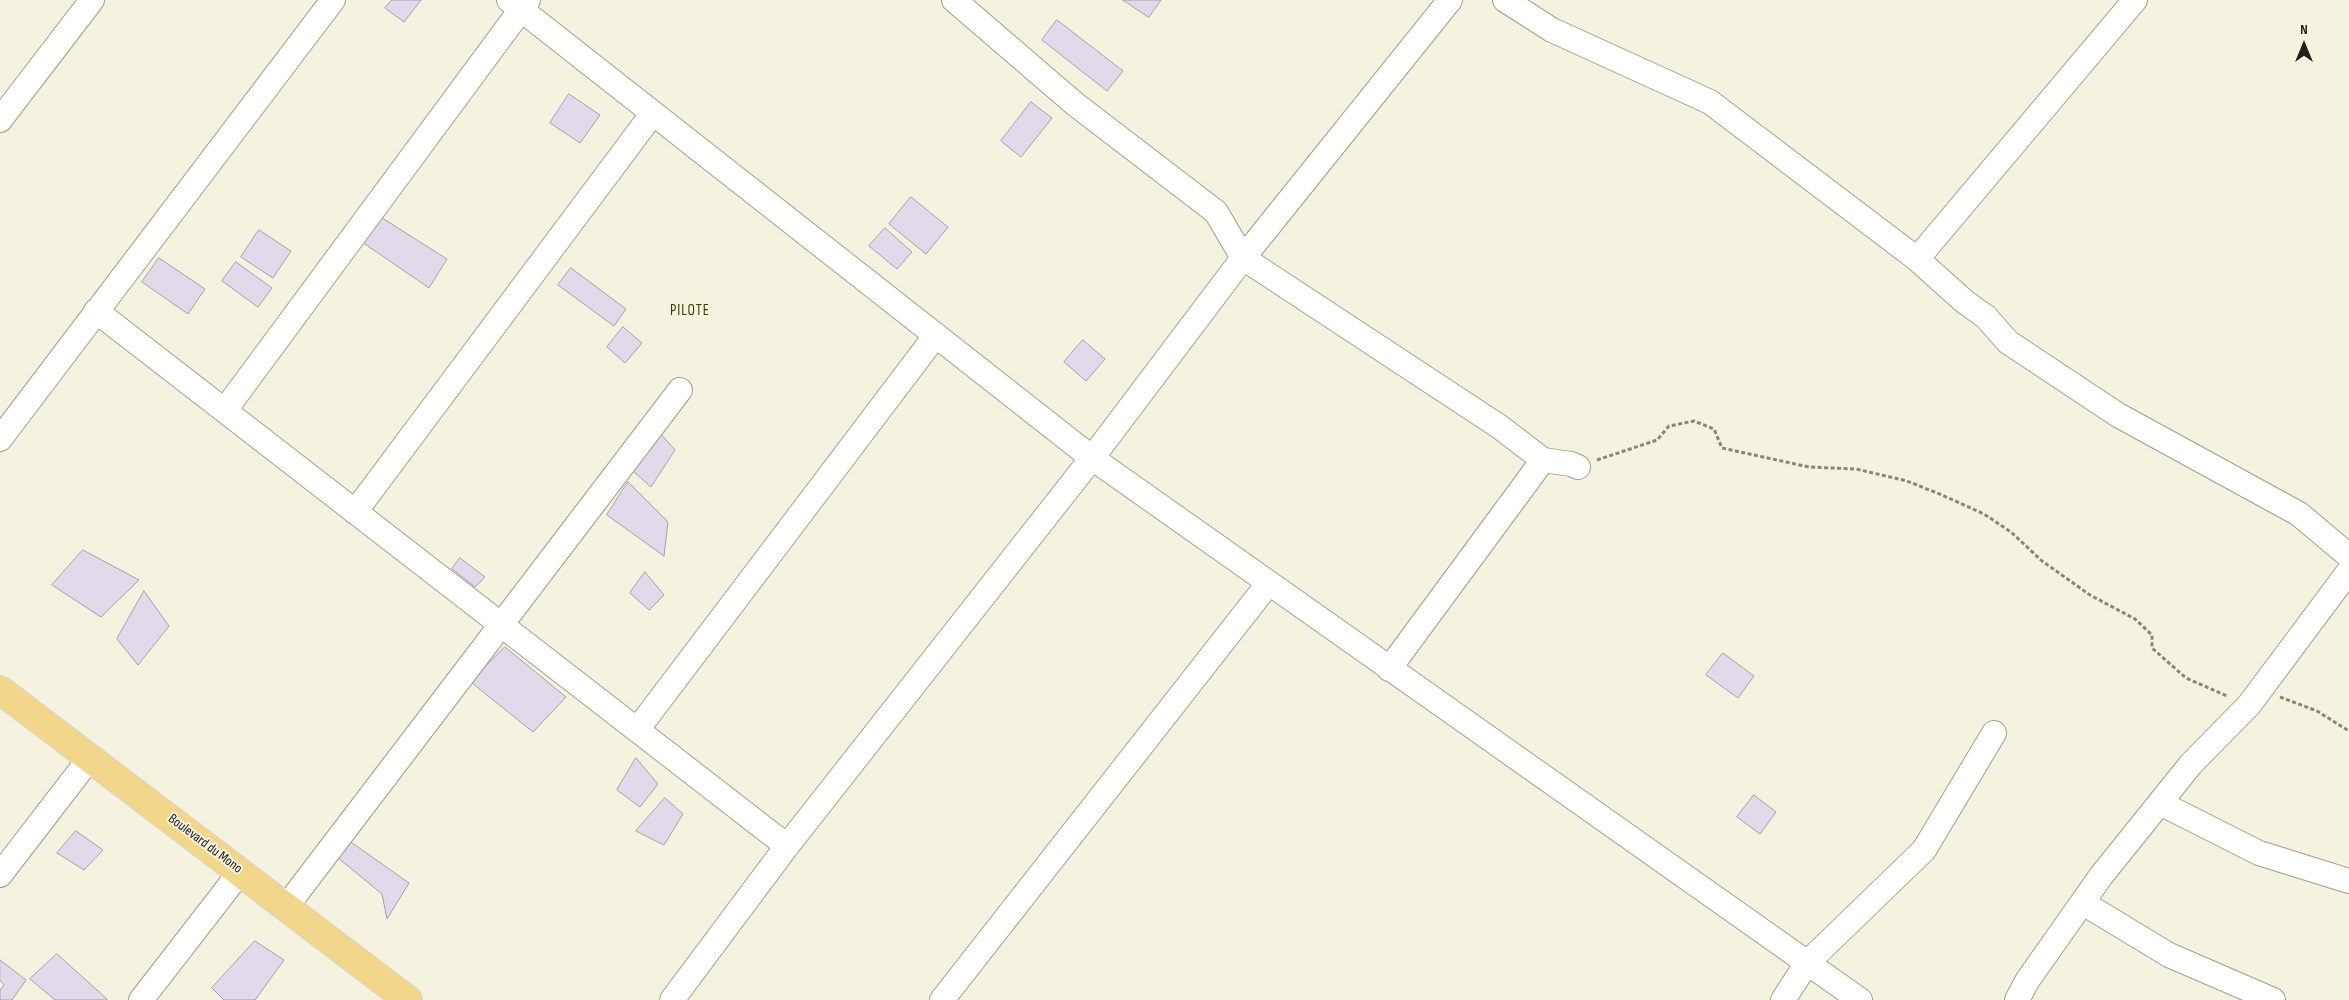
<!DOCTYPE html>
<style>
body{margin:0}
#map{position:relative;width:2349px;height:1000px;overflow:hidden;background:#f6f2e0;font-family:"Sofia Sans Condensed",sans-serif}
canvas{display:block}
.north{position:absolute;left:2279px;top:20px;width:50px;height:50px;-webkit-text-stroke:4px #f6f2e0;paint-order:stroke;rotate:0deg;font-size:14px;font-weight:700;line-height:20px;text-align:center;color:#23221b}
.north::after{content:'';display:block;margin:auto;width:18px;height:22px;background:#23221b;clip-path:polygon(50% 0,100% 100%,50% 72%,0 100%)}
</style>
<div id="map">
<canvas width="2349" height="1000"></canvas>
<div class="north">N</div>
</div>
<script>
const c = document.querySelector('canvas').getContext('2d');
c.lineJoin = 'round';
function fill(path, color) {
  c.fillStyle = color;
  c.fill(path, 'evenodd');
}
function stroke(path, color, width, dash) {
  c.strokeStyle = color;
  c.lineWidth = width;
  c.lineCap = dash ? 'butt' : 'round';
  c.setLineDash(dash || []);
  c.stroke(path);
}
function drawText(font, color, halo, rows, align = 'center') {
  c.font = font + ' "Sofia Sans Condensed",sans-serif';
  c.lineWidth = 4;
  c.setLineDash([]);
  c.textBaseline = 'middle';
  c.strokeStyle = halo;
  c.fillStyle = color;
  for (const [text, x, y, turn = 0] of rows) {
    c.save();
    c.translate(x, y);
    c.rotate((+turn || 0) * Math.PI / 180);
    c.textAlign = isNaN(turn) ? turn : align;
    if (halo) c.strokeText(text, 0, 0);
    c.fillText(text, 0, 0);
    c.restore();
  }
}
const building = new Path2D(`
 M392,0H421L404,22L385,8Z
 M1123,0H1161L1149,17Z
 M1057,20L1123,71L1107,91L1042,40Z
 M569,94L600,115L580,143L550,123Z
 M1031,102L1052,118L1021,157L1001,141Z
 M911,197L948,227L926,254L889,224Z
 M379,216L447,259L429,288L362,242Z
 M885,228L912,252L897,269L869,246Z
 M259,230L291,251L273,278L241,257Z
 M159,258L205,289L188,314L142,282Z
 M236,262L272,288L258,307L222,281Z
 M571,268L626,309L614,326L558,285Z
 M623,327L642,343L625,363L607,347Z
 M1083,340L1105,359L1086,381L1064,362Z
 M659,432L675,450L651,487L633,471Z
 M628,482L668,522L664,556L607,515Z
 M83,550L139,580L101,617L52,585Z
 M460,558L485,577L475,587L452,569Z
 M645,572L664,595L649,610L630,593Z
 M144,591L169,626L138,665L117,639Z
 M505,647L566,697L533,732L462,675L472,679Z
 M1723,653L1754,676L1738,698L1706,675Z
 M636,758L658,784L640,807L617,790Z
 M1754,795L1776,812L1760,834L1737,817Z
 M665,798L683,814L664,845L636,831Z
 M76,831L103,850L84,870L57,853Z
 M348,840L409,883L387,919L382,894L337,857Z
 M255,941L284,960L255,1000H224L212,988Z
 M57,954L107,999V1000H55L30,979Z
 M0,960L26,980L12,1000H0V990L4,985L0,980Z`);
const path = new Path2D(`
 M1597,460L1657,440L1669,426L1694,421L1714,429L1722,448L1809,467L1856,469L1907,481L1942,495L1984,514L2011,532L2042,561L2090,595L2135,619L2152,635V648L2186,678L2227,696
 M2280,697L2317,711L2349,731`);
const minor = new Path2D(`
 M509,0L1092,458L1860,1000
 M954,0L1075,104L1216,212L1243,258L1500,427L1543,460L1571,464L1578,467
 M1505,0L1552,30L1710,102L1917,259L1965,302L1986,317L2008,342L2118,415L2299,514L2349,556
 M0,120L92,0
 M1917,259L2135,0
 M96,311L787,846
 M225,410L528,0
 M0,439L333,0
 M355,512L653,113
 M1389,669L1543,460
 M637,730L936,335
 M2160,803L2259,853L2349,881
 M0,875L90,758
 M2083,903L2169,955L2273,1000
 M286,907L680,390
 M141,1000L241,871
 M672,1000L787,846L1092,458L1243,258L1450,0
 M942,1000L1268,584
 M1783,1000L1807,963L1924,850L1994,733
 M2017,1000L2027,981L2101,876L2191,764L2249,705L2349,571`);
const major = new Path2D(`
 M0,690L408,1000`);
const streetNames = [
 ["Boulevard du Mono",205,844,37]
];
const neighbourhoodNames = [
 ["PILOTE",690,311]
];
fill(building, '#e2d9ea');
stroke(building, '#a69ead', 1);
stroke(minor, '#a29e8d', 26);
stroke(major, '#d7d7d6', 30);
stroke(path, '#888579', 3, [4, 2.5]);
stroke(minor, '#fff', 24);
stroke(major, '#f2d68b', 28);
drawText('14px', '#23221b', '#f6f2e0', streetNames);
c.letterSpacing = '1px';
drawText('15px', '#343f03', '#f6f2e0', neighbourhoodNames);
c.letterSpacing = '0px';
</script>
